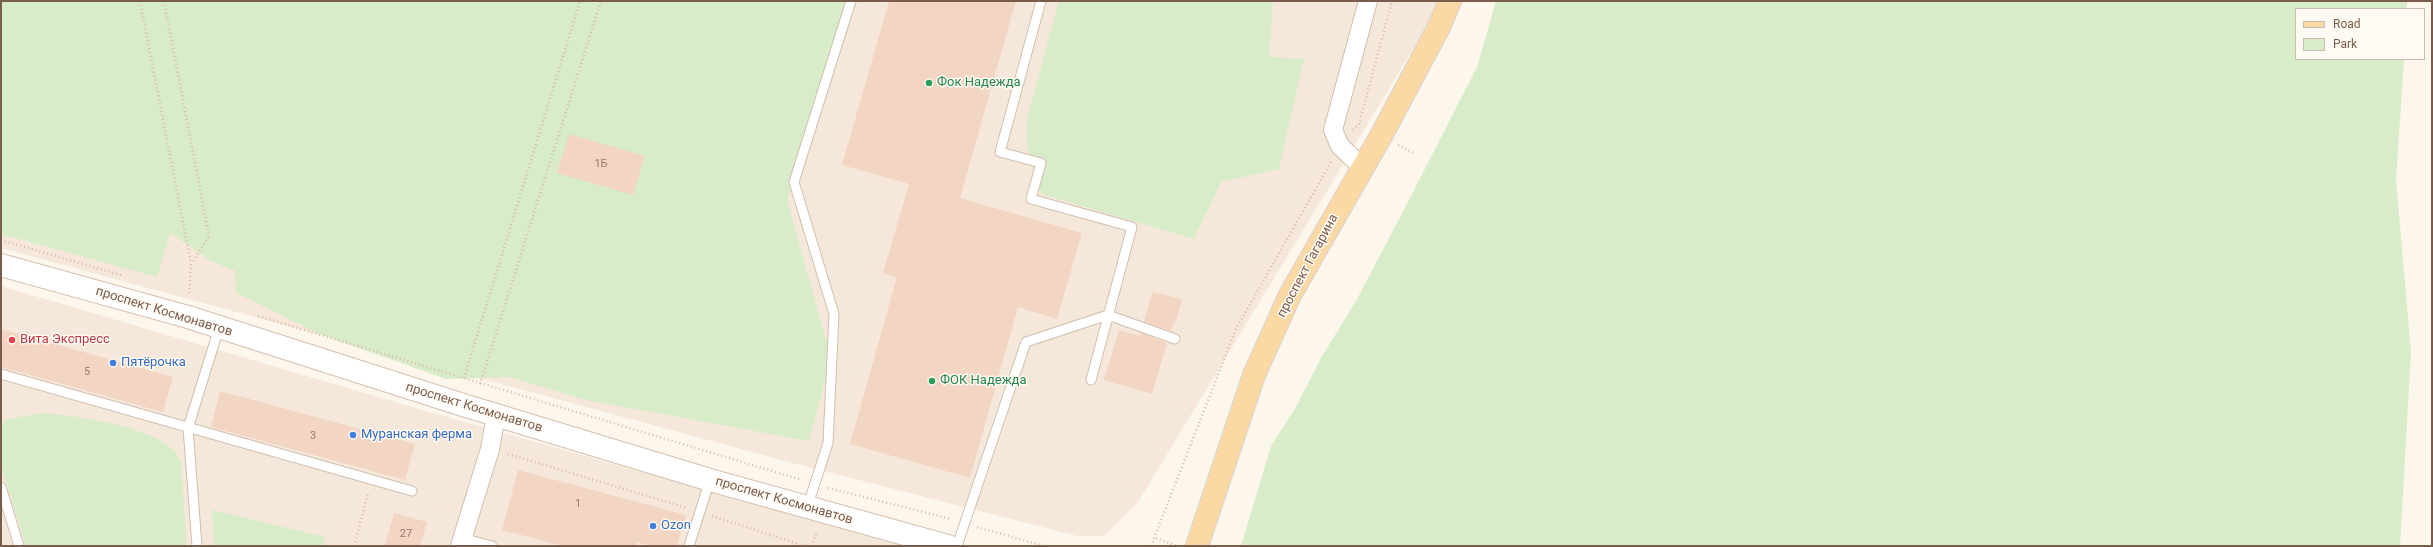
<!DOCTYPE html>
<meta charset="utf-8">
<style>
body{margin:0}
#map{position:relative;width:2433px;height:547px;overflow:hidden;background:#fdf6ec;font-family:Roboto,sans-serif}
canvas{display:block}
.frame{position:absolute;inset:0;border:2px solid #7a5c4d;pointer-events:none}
.legend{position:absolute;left:2295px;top:8px;width:130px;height:52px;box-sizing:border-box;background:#fffaf3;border:1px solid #cabbb1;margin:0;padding:5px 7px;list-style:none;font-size:12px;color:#7a5c4d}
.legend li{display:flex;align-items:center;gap:8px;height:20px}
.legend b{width:20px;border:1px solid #cabbb1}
</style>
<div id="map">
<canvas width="2433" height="547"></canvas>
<div class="frame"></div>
<ul class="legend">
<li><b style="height:5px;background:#fbd9a5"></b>Road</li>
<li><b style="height:11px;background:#d8ecc9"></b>Park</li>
</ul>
</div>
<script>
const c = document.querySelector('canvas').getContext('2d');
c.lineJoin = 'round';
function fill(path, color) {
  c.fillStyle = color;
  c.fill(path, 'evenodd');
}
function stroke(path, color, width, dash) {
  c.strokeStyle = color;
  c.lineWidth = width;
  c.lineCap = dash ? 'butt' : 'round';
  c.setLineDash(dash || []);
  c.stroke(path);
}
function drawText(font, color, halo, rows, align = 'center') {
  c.font = font + ' Roboto,sans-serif';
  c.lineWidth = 3;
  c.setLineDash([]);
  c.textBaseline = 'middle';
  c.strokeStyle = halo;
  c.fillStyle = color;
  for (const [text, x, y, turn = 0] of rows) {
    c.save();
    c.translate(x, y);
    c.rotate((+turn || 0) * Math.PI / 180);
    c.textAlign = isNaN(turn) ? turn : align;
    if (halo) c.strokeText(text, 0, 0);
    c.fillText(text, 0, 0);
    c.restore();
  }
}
const residential = new Path2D(`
 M1,1H1440L1438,8L1138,502L1104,536H1077L785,461L1,248Z
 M1,286L419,409L903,546H1Z`);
const green = new Path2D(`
 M1,1H845L787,200L831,358L809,441L586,400L509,377L446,379L322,335L236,293L235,271L211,261L170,233L157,277L1,234Z
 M1059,1H1273L1269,57L1304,59L1279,169L1221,182L1194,239L1041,194L1026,143L1027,119Z
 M1496,1H2407V9H2296V59H2404L2396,180L2411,352L2400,546H1241L1271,446L1296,407L1321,358L1356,301L1408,202L1477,67Z
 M42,413C73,415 168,427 180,460C182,465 181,473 182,479C184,501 186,523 186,546H26L2,469L1,425L7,419Z
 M212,510L325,537L324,546H214Z`);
const building = new Path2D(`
 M889,1H1016L960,198L1082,233L1057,319L1018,307L970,478L850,444L897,277L883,273L909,184L842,165Z
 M569,134L645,156L633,195L557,173Z
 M1152,292L1182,299L1176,321H1174L1171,331L1144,322Z
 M1,329L173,377L163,412L1,367Z
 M1119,330L1140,336L1141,333L1167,343L1152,394L1104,380Z
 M220,391L415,444L405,480L211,427Z
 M518,470L686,515L677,546H650L637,542L636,546H563L502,530Z
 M394,513L427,522L420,546H385Z`);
const path = new Path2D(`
 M140,1L191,264L189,295
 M164,1L209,236L192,263
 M1353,130L1359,124L1392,1
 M1398,145L1414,153
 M1,240L121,275
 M258,316L802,480
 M464,378L580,1
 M480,384L601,1
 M508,454L687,508
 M828,488L951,519
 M712,516L805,546
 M977,527L1044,546
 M1156,538L1177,546
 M354,546L368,494
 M812,546L817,531
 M1151,546L1236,329L1331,162`);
const service = new Path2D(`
 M1041,1L1000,152L1041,163L1031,199L1132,227L1091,380
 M1,374L412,491
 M1,487L19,546
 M807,508L828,443L834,314L794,182L851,1
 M462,538L492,546
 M197,546L188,428L219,328
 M689,546L710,480
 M957,546L1026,342L1108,315L1175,339`);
const minor = new Path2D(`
 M1362,167L1340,146L1333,130L1368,1
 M460,546L490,449L496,415`);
const secondary = new Path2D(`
 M1,265L188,317L463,405L710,480L948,546`);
const primary = new Path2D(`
 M1197,546L1254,375L1290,295L1381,136L1439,27L1450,1`);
const markers = [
 [929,83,4,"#2e9e5b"],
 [12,340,4,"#e0444e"],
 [113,363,4,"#3f7fe0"],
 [932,381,4,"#2e9e5b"],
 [353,435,4,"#3f7fe0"],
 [653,526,4,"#3f7fe0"]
];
const numberNames = [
 ["1Б",601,164],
 ["5",87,372],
 ["3",313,436],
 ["1",578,504],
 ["27",406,534]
];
const leisureNames = [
 ["Фок Надежда",937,83],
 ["ФОК Надежда",940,381]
];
const streetNames = [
 ["проспект Гагарина",1308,266,-62],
 ["проспект Космонавтов",164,312,17],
 ["проспект Космонавтов",474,408,17],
 ["проспект Космонавтов",784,501,16]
];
const healthNames = [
 ["Вита Экспресс",20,340]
];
const shopNames = [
 ["Пятёрочка",121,363],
 ["Муранская ферма",361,435],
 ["Ozon",661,526]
];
fill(residential, '#f5e8da');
fill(green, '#d8ecc9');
fill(building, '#f3d5c3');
stroke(service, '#d1beb0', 11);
stroke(minor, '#d1beb0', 20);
stroke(secondary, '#d6c0b0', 24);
stroke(primary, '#dad1cd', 24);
stroke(path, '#d9b8a5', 2.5, [1, 3]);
stroke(service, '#fff', 9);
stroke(minor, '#fff', 18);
stroke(secondary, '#fff', 22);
stroke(primary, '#fbd9a5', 22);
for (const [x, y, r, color] of markers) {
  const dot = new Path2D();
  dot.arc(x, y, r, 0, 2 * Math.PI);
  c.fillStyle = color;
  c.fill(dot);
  stroke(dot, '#fffaf3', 1.5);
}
drawText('11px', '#987a6a', null, numberNames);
drawText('13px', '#27864d', '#fffaf3', leisureNames, 'left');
drawText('13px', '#7a5c4d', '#fffaf3', streetNames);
drawText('13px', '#be3a42', '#fffaf3', healthNames, 'left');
drawText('13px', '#366cbe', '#fffaf3', shopNames, 'left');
</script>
